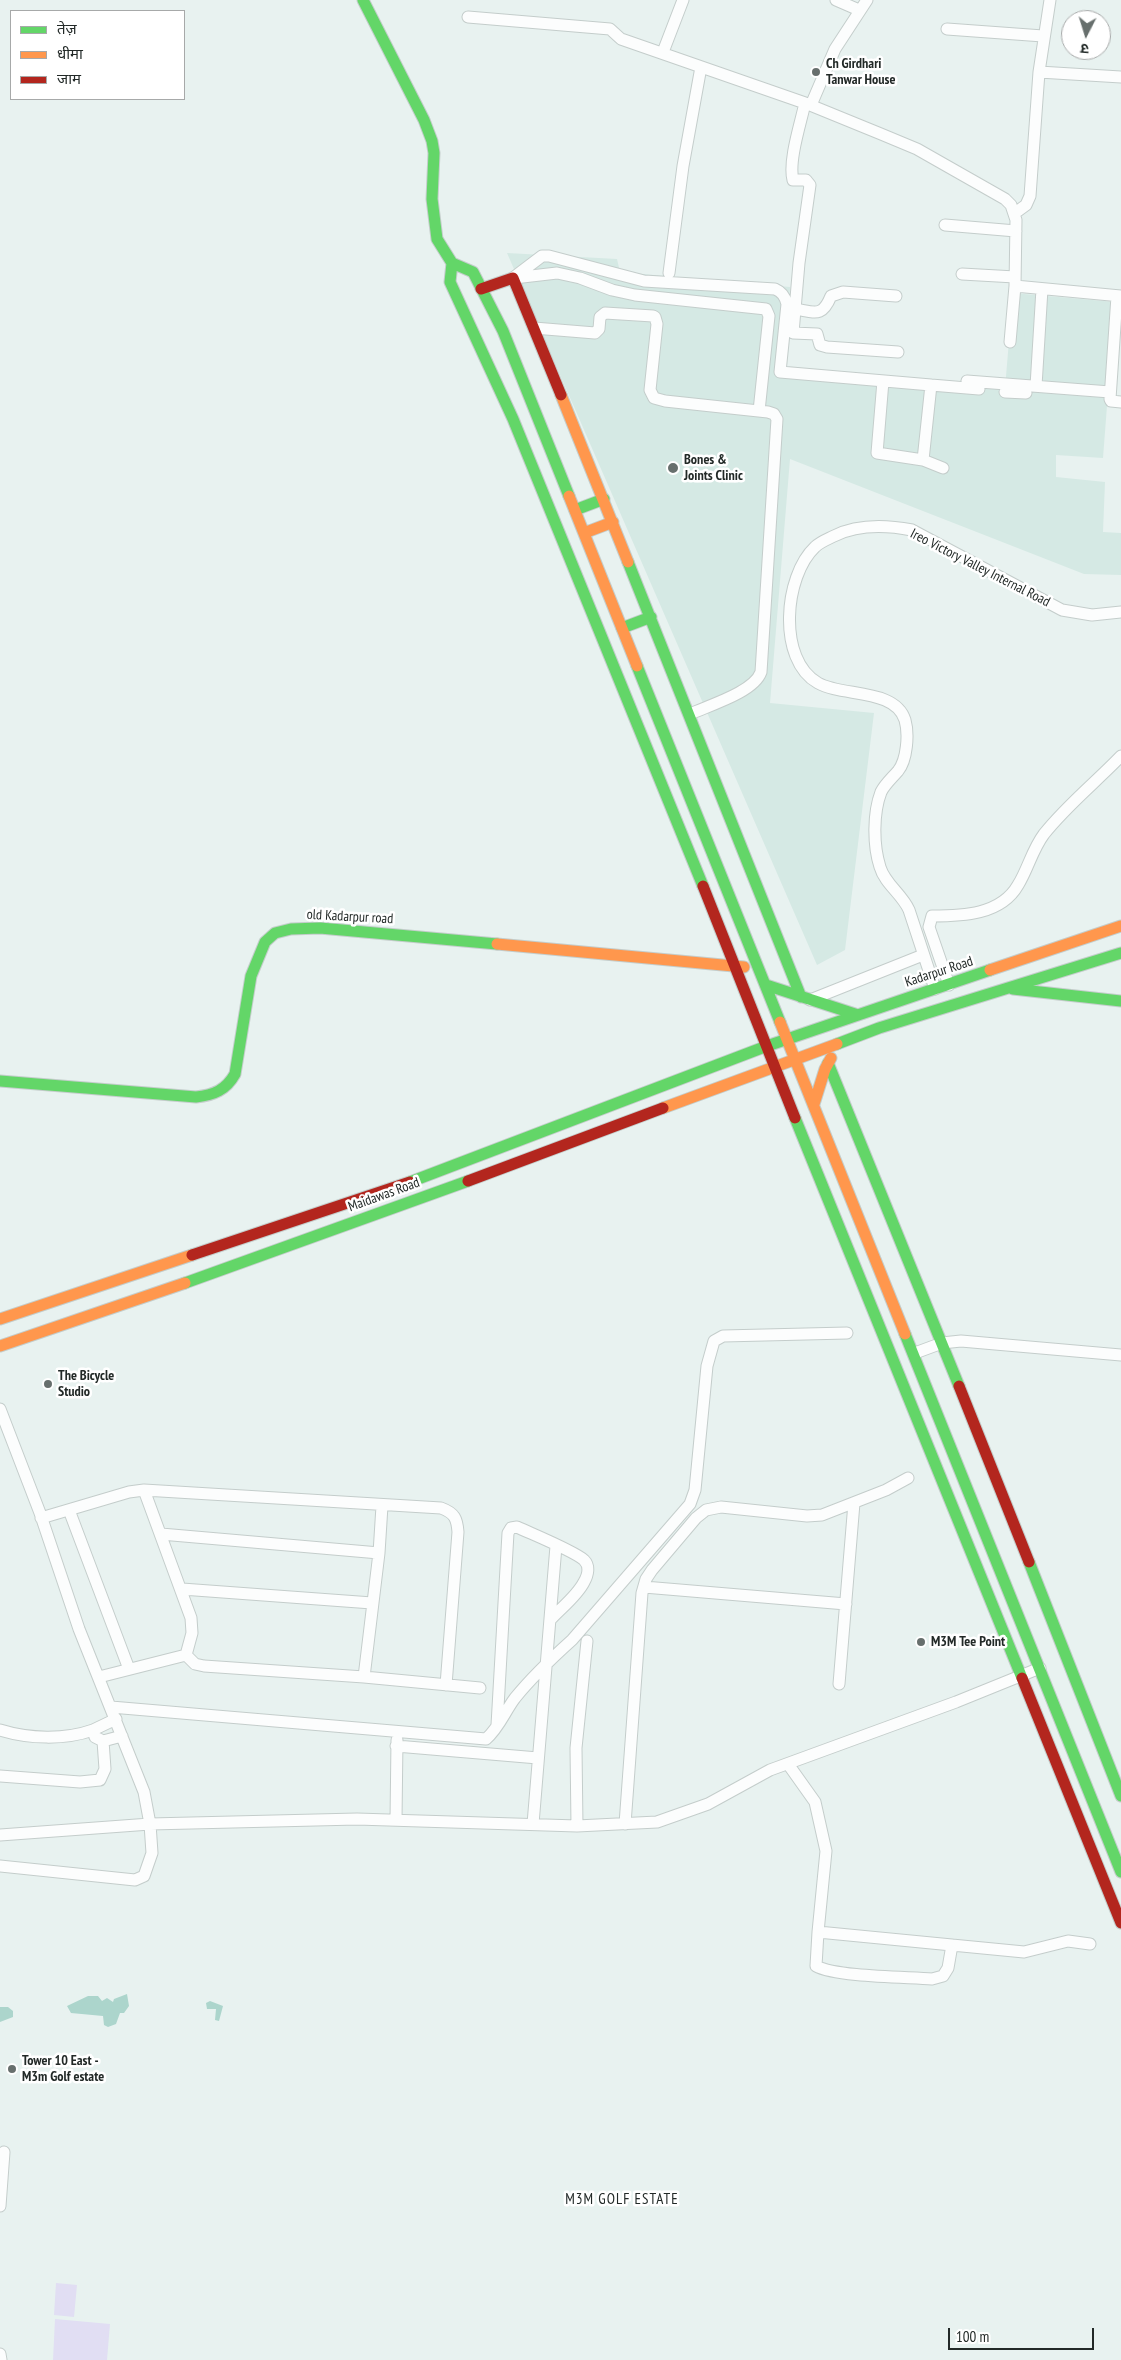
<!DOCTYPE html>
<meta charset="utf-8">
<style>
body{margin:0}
#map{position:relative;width:1121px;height:2360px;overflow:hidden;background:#e8f2f0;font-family:"PT Sans Narrow","Noto Sans Devanagari",sans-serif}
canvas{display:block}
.legend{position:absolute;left:10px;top:10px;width:175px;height:90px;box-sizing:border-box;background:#fff;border:1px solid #a7a9a9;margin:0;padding:6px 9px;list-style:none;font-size:15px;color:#222927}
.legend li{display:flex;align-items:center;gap:10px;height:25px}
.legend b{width:25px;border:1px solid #a7a9a9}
.north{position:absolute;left:1061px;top:10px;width:50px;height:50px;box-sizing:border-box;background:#fff;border:1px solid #a7a9a9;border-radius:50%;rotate:185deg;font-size:14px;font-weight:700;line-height:20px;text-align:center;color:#222927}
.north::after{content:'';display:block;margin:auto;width:18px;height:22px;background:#676f6d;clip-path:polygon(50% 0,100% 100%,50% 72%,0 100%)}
.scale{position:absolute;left:948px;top:2328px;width:146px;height:22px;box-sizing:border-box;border:2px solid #222927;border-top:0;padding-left:6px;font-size:15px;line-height:18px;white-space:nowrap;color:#222927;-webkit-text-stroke:4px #fff;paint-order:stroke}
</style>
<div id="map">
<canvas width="1121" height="2360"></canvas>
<ul class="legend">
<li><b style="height:6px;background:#63d668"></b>तेज़</li>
<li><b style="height:6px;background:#ff974d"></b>धीमा</li>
<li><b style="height:6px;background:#b3261e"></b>जाम</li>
</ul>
<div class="north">उ</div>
<div class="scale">100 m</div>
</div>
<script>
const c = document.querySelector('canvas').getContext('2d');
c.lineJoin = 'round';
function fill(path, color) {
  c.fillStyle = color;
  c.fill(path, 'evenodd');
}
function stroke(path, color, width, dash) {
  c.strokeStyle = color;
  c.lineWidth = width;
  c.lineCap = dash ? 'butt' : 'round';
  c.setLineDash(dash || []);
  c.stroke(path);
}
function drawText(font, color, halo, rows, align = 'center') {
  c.font = font + ' "PT Sans Narrow",sans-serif';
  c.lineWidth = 5;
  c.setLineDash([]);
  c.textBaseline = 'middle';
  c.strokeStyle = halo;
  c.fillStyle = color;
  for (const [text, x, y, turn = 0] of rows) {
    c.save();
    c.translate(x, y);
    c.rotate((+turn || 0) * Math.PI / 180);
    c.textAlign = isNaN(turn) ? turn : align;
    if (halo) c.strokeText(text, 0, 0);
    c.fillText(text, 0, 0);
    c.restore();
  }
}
const built = new Path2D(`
 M507,253L617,259L620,272L790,287L785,375L1005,388L1013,293L1115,302L1103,458L1056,455V477L1105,482L1103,532L1121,533V575L1084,574L790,459L770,703L874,713L845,950L817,965Z`);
const green = new Path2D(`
 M56,2283L77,2285L74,2317L54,2315Z
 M55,2319L110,2324L107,2360H53Z`);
const water = new Path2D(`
 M127,1994L129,2006L124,2013H120L116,2024L108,2027L104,2025L103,2016L71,2013L67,2006L88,1996H98L102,2001L107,1998L113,2002L114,1999Z
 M210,2001L223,2006L219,2021L215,2020L216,2009H207L206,2003Z
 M0,2007H8L13,2011V2017L0,2022Z`);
const street = new Path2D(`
 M836,0L859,10
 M468,17L610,29L621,39L805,103L881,134L917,149L1005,199L1011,205L1016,220L1015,286L1010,342
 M947,29L1043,36
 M663,52L683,0
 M1039,72L1121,77
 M805,103C801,122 788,161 793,180H806L810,185L799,263L793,333L817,334L820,345L827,347L898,352
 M811,105L835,49L867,0
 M1015,213L1026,205L1030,196L1039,72L1050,0
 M945,225L1016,231
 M669,273L683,166L701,67
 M962,274L1015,277
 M513,278L542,256H549L644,281L775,289C782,292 785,296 787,304L780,372L931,385L923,460L943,468
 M514,278L557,273L580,278L612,290L635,295L766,309L769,316L759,411
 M1015,286L1121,296
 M1117,296L1110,399L1111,401L1121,402
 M795,309C815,312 822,318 831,296L843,292L896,296
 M534,328L595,333L599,329L600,317L605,313L653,316L655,317L657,324L650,390L654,398L665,401L768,412L774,414L777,419L761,672C754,692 710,705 690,714
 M883,381L877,453L923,460
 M967,381L1110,392
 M931,385L979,389
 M1036,386L1042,289
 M1005,392L1026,393
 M949,985L929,927L932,916C962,916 1001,915 1018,885C1028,869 1032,850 1044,834C1066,806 1096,782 1121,756
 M935,989L909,910C902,894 885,884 880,867C873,845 873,813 881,792C885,784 892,778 898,771C907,760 909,734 905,720C895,688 842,697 818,683C777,660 784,576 815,547C820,542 828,539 834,536C858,524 886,525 912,530L1062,610L1092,615L1121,612
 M810,1000L923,955
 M915,1353L942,1343L961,1341L1121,1355
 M0,1409L40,1513L79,1629L144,1792L150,1824L152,1853L144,1876L135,1880L0,1866
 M144,1490L191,1618L192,1633L186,1655
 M69,1510L129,1669
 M41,1518L129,1492L144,1490L441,1508C455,1513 457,1519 458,1532L446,1685
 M161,1534L379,1553
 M644,1587L846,1604
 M182,1589L372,1603
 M186,1655L195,1664L204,1666L364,1677L480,1688
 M99,1677L186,1655
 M364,1677L379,1553L382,1506
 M839,1684L854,1503
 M111,1707L486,1739C499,1728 505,1711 515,1698C532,1677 552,1658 572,1640L690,1504L695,1490L707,1366L714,1341L723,1336L847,1333
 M116,1719L93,1730L95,1737L103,1741L122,1736
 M497,1725L508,1533L511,1528L517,1527C532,1534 574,1551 584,1560C590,1566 588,1575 584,1582C577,1596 561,1608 551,1619
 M0,1730C29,1739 65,1740 93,1730
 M396,1746L538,1758
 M788,1764L815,1802L826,1851L818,1932L1024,1952L1068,1941L1090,1944
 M0,1776L80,1782L100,1780L105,1769L103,1741
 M396,1820L397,1740
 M533,1824L556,1546
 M625,1824L642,1593L646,1579L652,1570L696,1518L706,1510L721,1507L807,1516L822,1515L886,1490L908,1478
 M577,1826L576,1748L587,1641
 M0,1835L150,1824L357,1819L577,1826L657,1822L708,1804L770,1770L956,1702L1040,1668
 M818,1932L816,1966C836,1977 907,1977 932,1979L943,1976L948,1968L952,1945
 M0,2206L4,2152
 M0,2354L1,2360`);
const fast = new Path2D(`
 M363,0L424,120L432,141L434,153L432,199L437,239L452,263L473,272L503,331L569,496
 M452,263L450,282L513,419L703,886
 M575,510L604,499
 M628,562L801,997
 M622,628L651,617
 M637,666L780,1022
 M766,985L858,1015
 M1013,989L1121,1001
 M837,1044L879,1028L1121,953
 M828,1063L959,1386
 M0,1081L196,1097C214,1095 226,1090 235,1074L251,976L265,942L275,933L291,929L320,928L497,944
 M795,1118L1022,1678
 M410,1182L767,1046L990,970
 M185,1283L468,1181
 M905,1334L1121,1872
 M1029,1562L1121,1796`);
const slow = new Path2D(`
 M561,395L628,562
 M569,496L637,666
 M584,533L613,522
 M497,944L744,967
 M990,970L1121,926
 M780,1022L905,1334
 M814,1104L825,1069L831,1058
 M663,1108L837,1044
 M0,1319L192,1255
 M0,1346L185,1283`);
const jam = new Path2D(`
 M481,289L513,278L561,395
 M703,886L795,1118
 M468,1181L663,1108
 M192,1255L410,1182
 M959,1386L1029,1562
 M1022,1678L1121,1923`);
const markers = [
 [816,72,5,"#676f6d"],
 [673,468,6,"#676f6d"],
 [48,1384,5,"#676f6d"],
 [921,1642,5,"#676f6d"],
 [12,2069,5,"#676f6d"]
];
const poiNames = [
 ["Ch Girdhari",826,64],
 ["Tanwar House",826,80],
 ["Bones &",684,460],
 ["Joints Clinic",684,476],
 ["The Bicycle",58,1376],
 ["Studio",58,1392],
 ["M3M Tee Point",931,1642],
 ["Tower 10 East -",22,2061],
 ["M3m Golf estate",22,2077]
];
const streetNames = [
 ["Ireo Victory Valley Internal Road",980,568,27],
 ["old Kadarpur road",350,917,3],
 ["Kadarpur Road",939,972,-18],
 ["Maidawas Road",384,1195,-20]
];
const neighbourhoodNames = [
 ["M3M GOLF ESTATE",622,2200]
];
fill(built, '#d5e9e4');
fill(green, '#e1def3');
fill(water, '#acd5cc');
stroke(street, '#c4cdcb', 13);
stroke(fast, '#c4cdcb', 13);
stroke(slow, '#c4cdcb', 13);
stroke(jam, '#c4cdcb', 13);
stroke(street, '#fcfdfd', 11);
stroke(fast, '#63d668', 11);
stroke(slow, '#ff974d', 11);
stroke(jam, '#b3261e', 11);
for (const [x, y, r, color] of markers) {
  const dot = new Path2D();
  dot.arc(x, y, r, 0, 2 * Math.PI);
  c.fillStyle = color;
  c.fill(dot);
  stroke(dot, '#fff', 2);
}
drawText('bold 14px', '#222927', '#fff', poiNames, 'left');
drawText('14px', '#222927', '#fff', streetNames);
c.letterSpacing = '1px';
drawText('15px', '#222927', '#fff', neighbourhoodNames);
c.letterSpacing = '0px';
</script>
